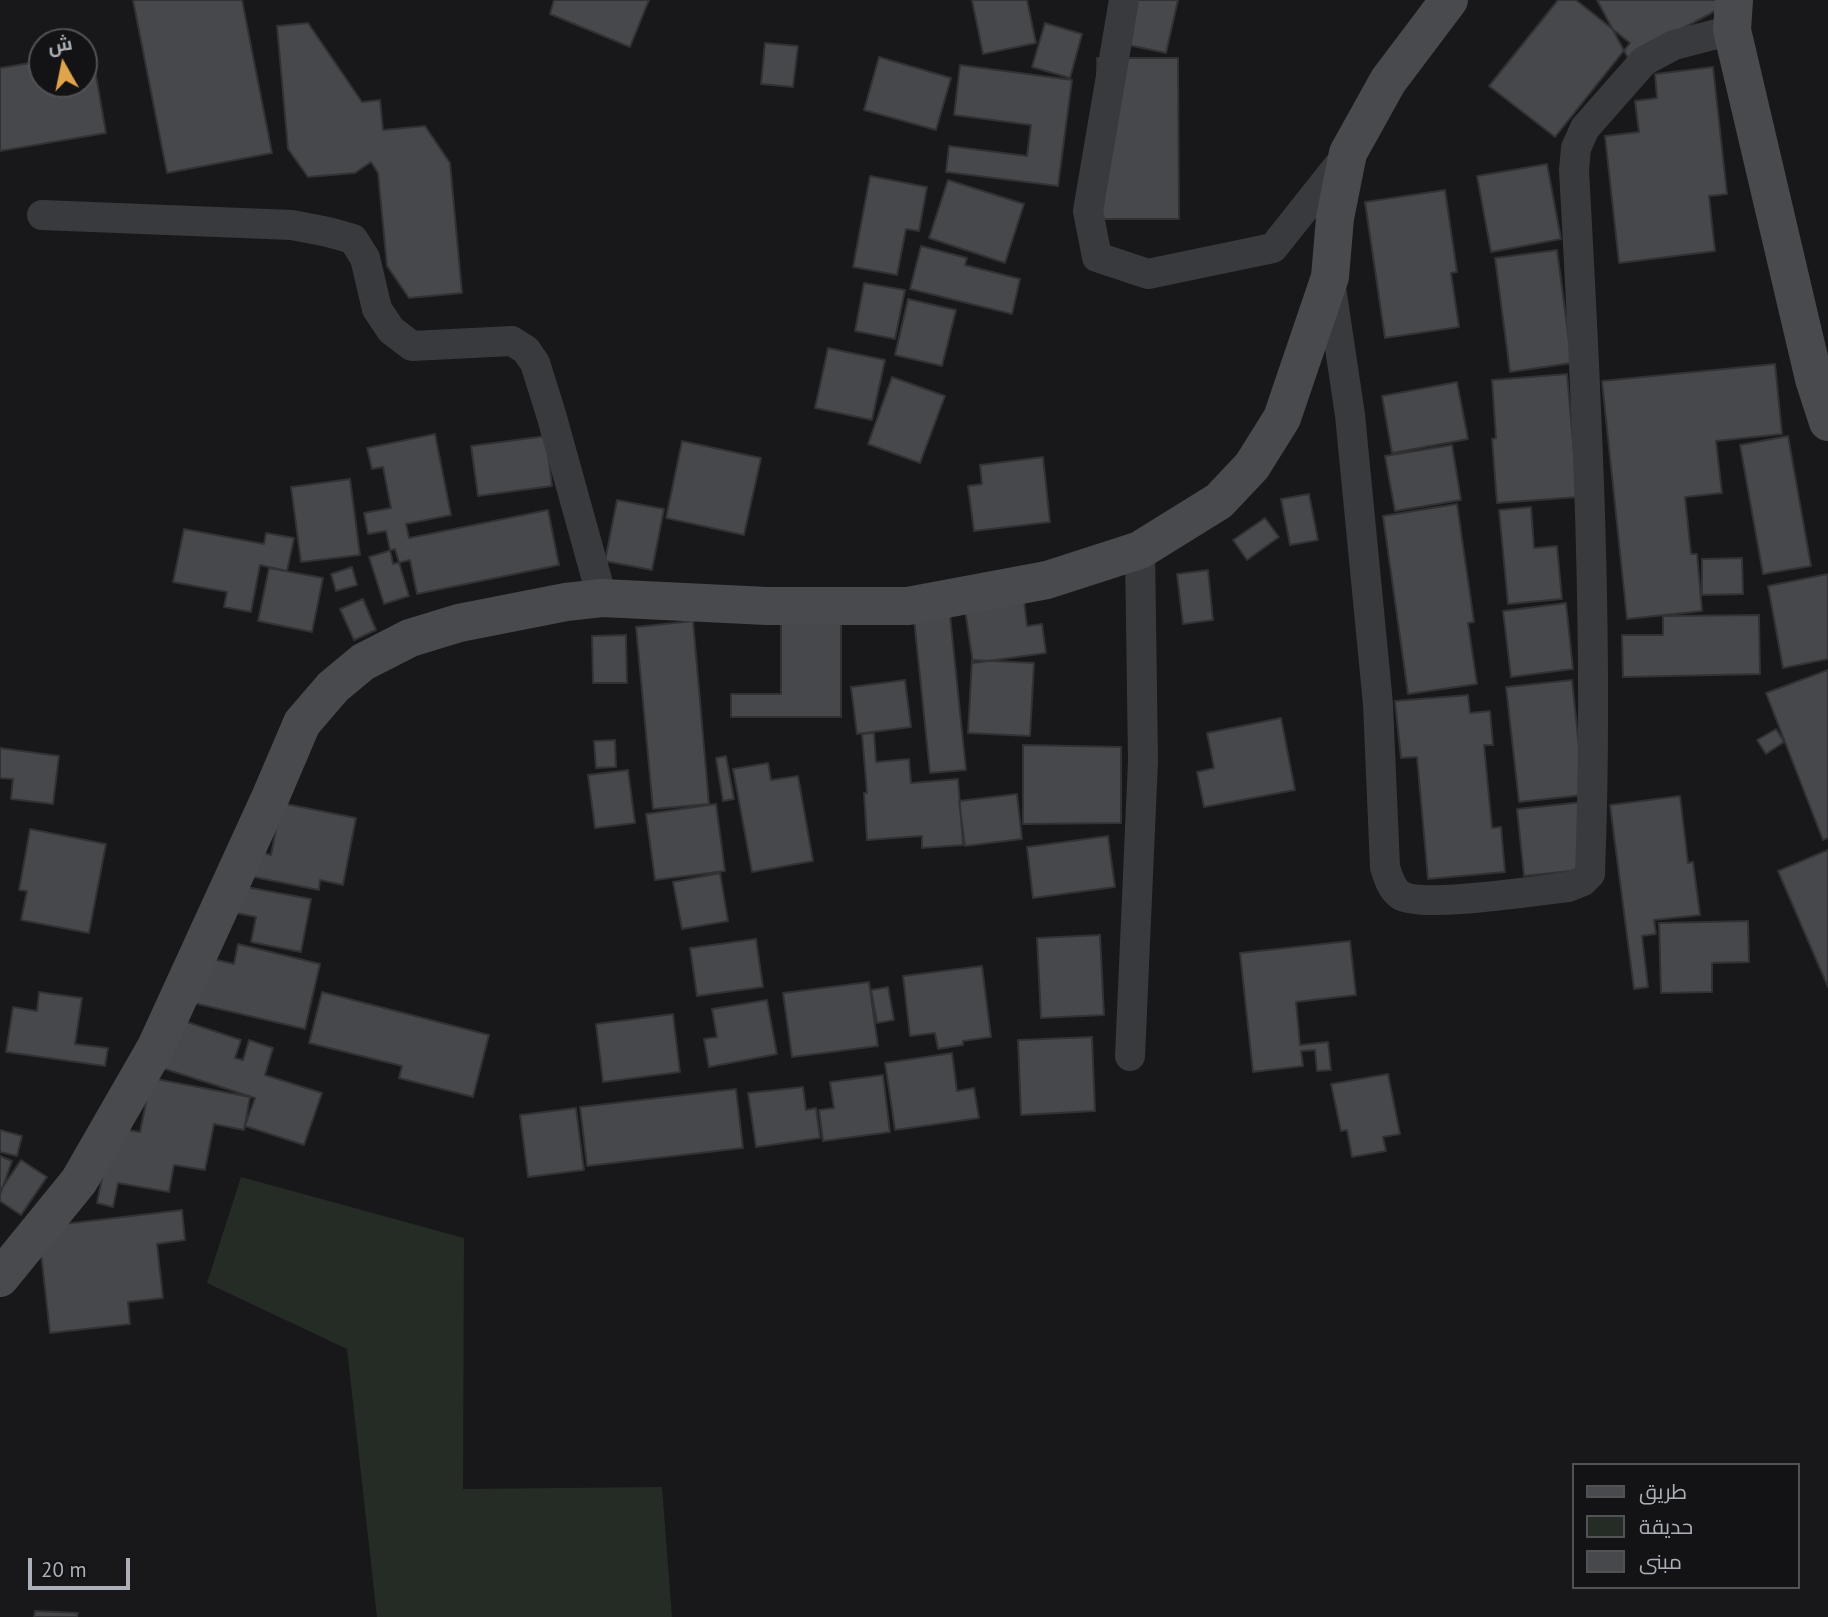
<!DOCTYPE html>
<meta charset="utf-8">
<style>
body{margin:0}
#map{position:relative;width:1828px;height:1617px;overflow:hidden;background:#18181a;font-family:"PT Sans",Cairo,sans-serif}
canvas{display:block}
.legend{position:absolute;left:1572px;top:1463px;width:228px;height:126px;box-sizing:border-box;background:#131315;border:2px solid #505256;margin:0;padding:9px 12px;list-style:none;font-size:21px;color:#acb0b8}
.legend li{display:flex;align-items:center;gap:14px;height:35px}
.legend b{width:35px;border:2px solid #505256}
.north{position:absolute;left:28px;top:28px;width:70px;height:70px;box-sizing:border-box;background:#131315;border:2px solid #505256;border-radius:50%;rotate:351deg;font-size:19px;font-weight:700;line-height:28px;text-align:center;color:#acb0b8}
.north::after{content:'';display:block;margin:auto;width:24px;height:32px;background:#dfa54b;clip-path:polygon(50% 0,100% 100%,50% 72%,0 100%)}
.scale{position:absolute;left:28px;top:1558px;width:102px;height:32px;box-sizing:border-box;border:4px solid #acb0b8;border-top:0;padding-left:9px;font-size:21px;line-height:24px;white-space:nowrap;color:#acb0b8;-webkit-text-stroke:5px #131315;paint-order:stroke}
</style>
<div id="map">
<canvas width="1828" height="1617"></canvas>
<ul class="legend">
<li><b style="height:9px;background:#484a4e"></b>طريق</li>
<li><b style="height:19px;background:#242c25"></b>حديقة</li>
<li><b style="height:19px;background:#47484c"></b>مبنى</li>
</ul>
<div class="north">ش</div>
<div class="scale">20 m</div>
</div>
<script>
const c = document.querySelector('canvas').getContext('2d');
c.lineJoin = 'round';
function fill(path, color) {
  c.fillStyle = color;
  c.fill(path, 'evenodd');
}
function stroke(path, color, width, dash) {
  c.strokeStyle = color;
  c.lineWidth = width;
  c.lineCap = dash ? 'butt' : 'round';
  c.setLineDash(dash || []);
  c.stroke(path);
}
const green = new Path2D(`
 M241,1177L464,1238L463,1489L662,1487L672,1617H377L347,1349L207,1283Z`);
const building = new Path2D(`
 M133,0H242L272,153L167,173Z
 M554,0H649L630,47L550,14Z
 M972,0H1027L1036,43L983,54Z
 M1120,0H1178L1166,53L1114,42Z
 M1558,0H1576L1630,43L1555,137L1489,86Z
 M1597,0H1730V3L1628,58Z
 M308,23L362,102L380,100L383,130L425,126L450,163L462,293L409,298L387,266L378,173L371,162L355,173L308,177L288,149L277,26Z
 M1045,23L1082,34L1070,78L1032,67Z
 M765,43L798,46L793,87L761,84Z
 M92,52L106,133L0,151V68L42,61V84H84V54Z
 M879,57L951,78L936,130L864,110Z
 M1097,58H1178L1179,219H1098Z
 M960,65L1072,80L1058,186L946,172L949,146L1027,156L1031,125L954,115Z
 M1713,67L1727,194L1709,196L1715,251L1619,263L1605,136L1639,132L1635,101L1657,98L1655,74Z
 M1547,164L1561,239L1491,252L1477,176Z
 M870,176L927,187L919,231L906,229L897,275L853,267Z
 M948,180L1024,204L1005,263L929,238Z
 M1445,190L1457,272L1451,273L1459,327L1385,338L1365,202Z
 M921,246L967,258L965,265L1020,279L1012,314L910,289Z
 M1557,250L1572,363L1510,372L1495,258Z
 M864,283L905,290L895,339L855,331Z
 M908,299L956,310L942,366L895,355Z
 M828,348L885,360L872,420L815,408Z
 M1775,364L1782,434L1716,441L1722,493L1685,497L1691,554H1697L1702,611L1627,619L1602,381Z
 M1567,374L1578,497L1497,503L1492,439L1496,438L1492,380Z
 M892,377L945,396L920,463L868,444Z
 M1457,382L1468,439L1392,453L1382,396Z
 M435,434L451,515L406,524L409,538L548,510L559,565L417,594L410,560L393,564L386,531L368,534L364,513L391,508L383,467L372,469L367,448Z
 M546,436L552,486L478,496L471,446Z
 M1788,436L1811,566L1763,574L1740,445Z
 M682,441L761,458L744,535L666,518Z
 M1452,445L1461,500L1395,511L1385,456Z
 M1043,457L1050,522L974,531L968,486L982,484L980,465Z
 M350,479L360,555L301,562L291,487Z
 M1309,494L1318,540L1290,545L1281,499Z
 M617,500L664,509L652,570L605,561Z
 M1457,504L1474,622L1468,623L1477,684L1408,694L1383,516Z
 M1531,507L1534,548L1557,546L1562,599L1508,604L1499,510Z
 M1265,518L1279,537L1247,560L1233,540Z
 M184,529L264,544L266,533L294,538L287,571L260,565L251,612L224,607L227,592L173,582Z
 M395,549L409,596L384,604L369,557Z
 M1742,558L1743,594L1702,595V559Z
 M352,567L357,585L336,591L331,574Z
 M269,568L323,578L312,632L258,621Z
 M1208,570L1213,620L1183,624L1177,574Z
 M1828,574V659L1783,668L1768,586Z
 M363,599L376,630L354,640L340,609Z
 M1024,601L1027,626L1042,624L1046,653L973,663L965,610Z
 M1566,603L1573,669L1511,677L1503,611Z
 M950,615L966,770L930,773L914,619Z
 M1759,615L1760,674L1623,677L1622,635H1663V616Z
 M693,621L709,804L653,809L636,627Z
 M781,624H841V717H731V694H781Z
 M626,635L627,683H593L592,636Z
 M972,660L1034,663L1030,736L968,733Z
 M1828,670V838L1823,840L1766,693Z
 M905,680L911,727L857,734L851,687Z
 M1572,680L1584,795L1519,802L1506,687Z
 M1468,695L1470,713L1490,711L1493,745H1484L1492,828L1501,827L1505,872L1428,879L1417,757L1401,758L1395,701Z
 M1281,718L1295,790L1204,807L1197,772L1214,768L1207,733Z
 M1776,729L1784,742L1766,754L1757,740Z
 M874,733L876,762L909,759L911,783L958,779L963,845L922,848V836L867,840L864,793H867L862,734Z
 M615,740L616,767L596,768L594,741Z
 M1023,745L1121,747V823L1023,824Z
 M0,748L59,756L53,804L11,799L13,779L0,778Z
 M726,756L734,799L723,801L716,758Z
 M768,763L771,780L798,776L813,861L752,872L733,769Z
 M628,770L635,823L595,828L588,775Z
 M1017,794L1022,839L965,846L959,801Z
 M1680,796L1688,863L1693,862L1700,915L1654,920L1656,934L1642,936L1648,987L1634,989L1610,805Z
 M1583,802L1590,869L1524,876L1517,809Z
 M281,803L356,818L343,885L320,880L319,890L254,877L259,852L271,855Z
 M716,804L725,871L655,880L646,814Z
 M30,829L106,844L89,933L21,920L27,891L19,890Z
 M1108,836L1115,887L1033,898L1027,847Z
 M1828,850V987L1778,871Z
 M720,873L728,921L682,929L673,882Z
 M241,886L311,899L301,952L251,942L256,917L236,913Z
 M1748,921L1749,962L1712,963V992L1661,993L1659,923Z
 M1100,935L1104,1015L1041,1018L1037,938Z
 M756,939L763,987L697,996L690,948Z
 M1350,941L1356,995L1296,1002L1300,1045L1328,1042L1331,1070L1317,1071L1315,1050L1301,1051L1303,1066L1253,1072L1240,953Z
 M238,944L320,964L305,1029L181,1000L192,954L234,964Z
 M982,966L991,1037L963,1041V1045L938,1049L935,1033L910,1036L903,976Z
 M869,982L878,1046L792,1057L783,993Z
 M888,987L894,1020L877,1023L871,990Z
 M39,992L82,998L75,1044L108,1048L105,1066L6,1052L13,1007L37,1011Z
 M322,992L489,1035L473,1097L399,1078L402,1066L309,1043Z
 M767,1000L777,1054L709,1067L704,1039L717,1037L712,1009Z
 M673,1014L680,1072L603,1082L596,1024Z
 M175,1018L241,1040L235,1058L243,1060L249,1040L273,1048L265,1075L322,1093L304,1145L245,1126L255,1098L159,1067Z
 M1092,1037L1095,1111L1021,1115L1018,1040Z
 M952,1053L957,1091L974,1088L979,1118L895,1130L885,1063Z
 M1388,1074L1400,1134L1383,1137L1386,1151L1352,1157L1347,1130L1341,1131L1331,1084Z
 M883,1075L890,1132L823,1141L819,1110L834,1108L830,1082Z
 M151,1078L250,1097L244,1130L214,1124L205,1170L174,1165L169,1192L118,1183L113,1207L97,1203L112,1127L140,1132Z
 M803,1087L806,1110L816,1108L820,1138L756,1147L748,1093Z
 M736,1089L743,1148L587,1166L580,1107Z
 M576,1108L584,1170L528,1177L520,1115Z
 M0,1130L22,1136L17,1156L0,1152Z
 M0,1156L12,1161L0,1195Z
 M21,1160L47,1177L21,1215L0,1201V1191Z
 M182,1210L185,1240L157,1244L163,1298L128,1302L130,1324L50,1333L38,1227Z
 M35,1611L78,1613L77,1617H34Z`);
const street = new Path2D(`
 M1124,0L1088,211L1097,257L1148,274L1273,248L1346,156
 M42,215L292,225L328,232L353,239L365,258L377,309L391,330L412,346L512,341L526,350L535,363L551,414L602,598
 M1330,281L1350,415L1378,704L1385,867C1388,877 1391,888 1400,895C1422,909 1538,890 1568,887L1583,881L1590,874C1599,639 1587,405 1574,170L1576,148L1585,128L1644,61L1674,45L1732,30
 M1130,1056L1143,761L1140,550`);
const secondary = new Path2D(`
 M1734,0L1732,30L1814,379L1828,422
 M0,1278L79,1181L156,1047L270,798L302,723L333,687L363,662L410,638L459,623L566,602L602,598L767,606H908L1047,580L1140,550L1219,501L1252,466L1282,418L1330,277L1335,218L1348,153L1388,81L1449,0`);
fill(green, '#242c25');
fill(building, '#47484c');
stroke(building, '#323235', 2);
stroke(street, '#393a3e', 30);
stroke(secondary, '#484a4e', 38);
</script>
